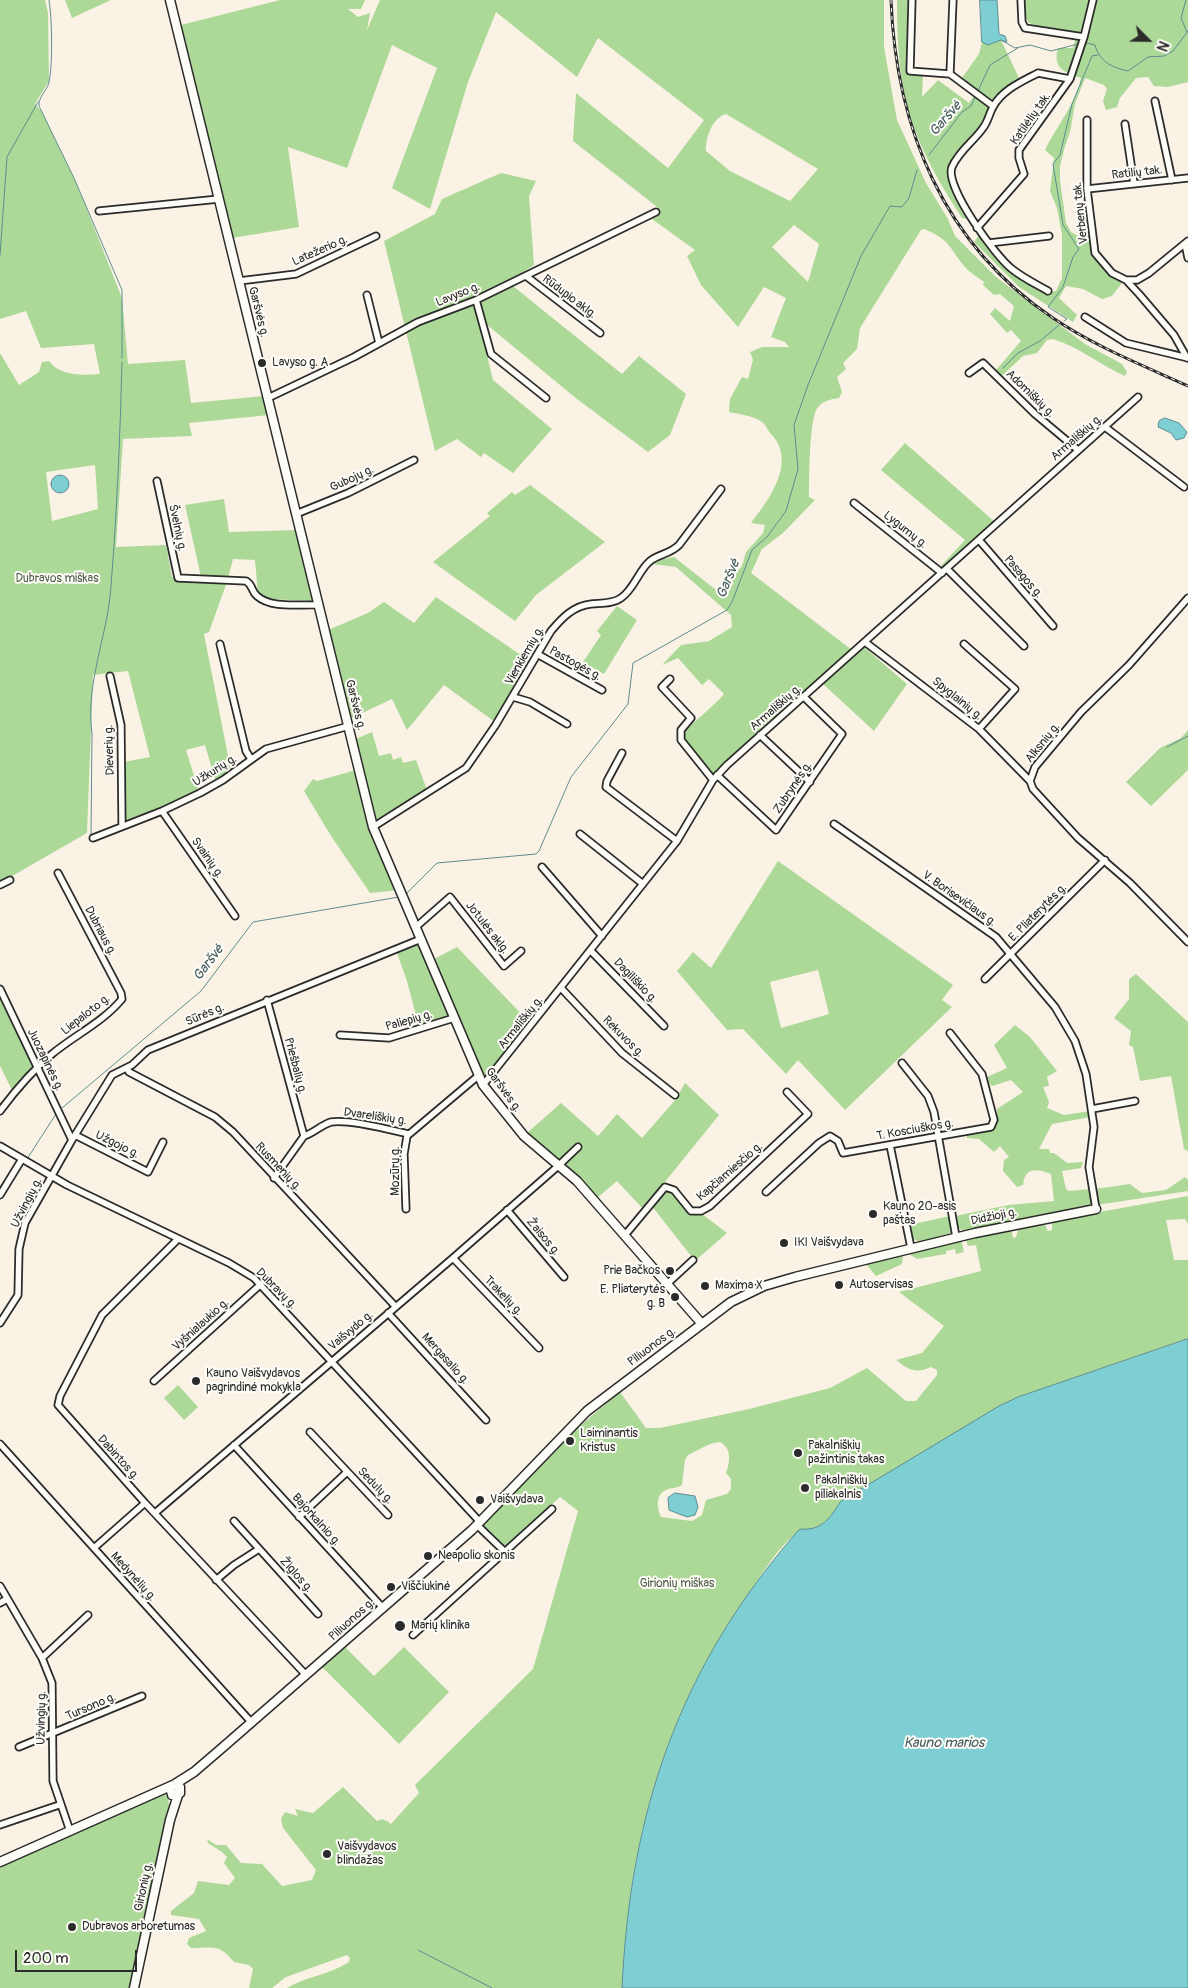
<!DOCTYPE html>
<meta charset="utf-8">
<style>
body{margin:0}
#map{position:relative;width:1188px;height:1988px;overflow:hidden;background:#fbf2e6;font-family:Pangolin,sans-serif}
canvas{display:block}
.north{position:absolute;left:1123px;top:15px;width:50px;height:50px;-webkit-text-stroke:4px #fdfcf7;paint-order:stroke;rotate:113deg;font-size:14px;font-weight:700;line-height:20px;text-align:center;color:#2b2b2b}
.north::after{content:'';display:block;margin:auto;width:18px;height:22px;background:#2b2b2b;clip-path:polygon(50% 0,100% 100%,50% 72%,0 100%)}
.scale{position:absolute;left:15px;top:1950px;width:122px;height:22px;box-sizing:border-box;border:2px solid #2b2b2b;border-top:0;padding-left:6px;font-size:15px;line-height:18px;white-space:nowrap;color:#2b2b2b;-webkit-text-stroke:4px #fdfcf7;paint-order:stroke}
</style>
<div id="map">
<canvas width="1188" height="1988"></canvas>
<div class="north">N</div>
<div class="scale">200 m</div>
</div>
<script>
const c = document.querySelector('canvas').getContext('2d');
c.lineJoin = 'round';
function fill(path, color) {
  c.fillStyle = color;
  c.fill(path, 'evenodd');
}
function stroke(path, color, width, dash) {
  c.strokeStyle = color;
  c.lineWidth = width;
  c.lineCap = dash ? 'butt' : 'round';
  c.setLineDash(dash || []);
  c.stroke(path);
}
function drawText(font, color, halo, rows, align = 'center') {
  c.font = font + ' Pangolin,sans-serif';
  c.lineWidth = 4;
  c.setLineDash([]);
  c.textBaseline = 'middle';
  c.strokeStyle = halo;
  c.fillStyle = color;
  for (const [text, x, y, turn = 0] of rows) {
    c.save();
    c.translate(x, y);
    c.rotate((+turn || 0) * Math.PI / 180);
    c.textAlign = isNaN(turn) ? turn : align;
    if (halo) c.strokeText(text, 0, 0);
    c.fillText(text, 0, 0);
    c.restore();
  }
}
const green = new Path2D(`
 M0,0H45L48,13L49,81L35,104L42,112L78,187L122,298L128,364L185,360L191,403L264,396L269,415L189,423L192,436L123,439L116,547L166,545L172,577L227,582L209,632L204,634L231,771L216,782L205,745L186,750L199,792L125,821L124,762L150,757L128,671L93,675L87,833L0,883V353L19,385L39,372L42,362L49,361C61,377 82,375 100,374L94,344L41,348L26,311L0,319ZM95,465L98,509L52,521L46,472Z
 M65,0H111L72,18Z
 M280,0H365L361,9H348L358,17L370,13L367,30L380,0H884V47L897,120L926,183L948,219L955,236L996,277L1085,344L1122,364L1127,372L1125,376C1100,365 1079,347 1053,339L1047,340L1037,353L1023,356L1002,376L996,370L1021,341L1011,330L1007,333L990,314L995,308L1010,321L1014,306L1000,294L994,295L983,285L984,282C978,277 970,273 965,267C948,247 951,240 924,229L921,230L860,328L857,349L843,363L846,369L837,377L842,392L839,398C831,399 823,401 818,407C809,417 809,480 809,497L815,500L783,533L762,549L751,573L852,650L713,774L683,739L682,734C695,720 711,709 724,694L709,679L702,685L678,658L662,665L681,645L709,641L732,627L731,615L676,567L651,564V561L674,557L720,593L725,595L728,593L733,576L742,566L746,552L763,533L765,525L751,523C770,499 797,461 771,434C768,431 766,425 762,422C755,416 738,414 729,412L730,399L742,377L748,379L753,360L750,352L762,347H789L785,342L771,337L786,298L764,287L738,327L701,285L687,256L695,250L652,219L661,210L573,141L576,93L668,168L704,120L598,38L577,77L496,12L468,82L430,209L392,188L437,68L392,45L347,168L288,147L299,227L232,238L181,25ZM726,114L818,169L790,201L730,171L706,151C705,138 713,117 726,114ZM794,225L819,244L808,282L772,247Z
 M897,0H911L907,73L923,74L922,97L938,80L969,103L975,94L991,108L983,125L949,167L968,219L962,218C938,181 914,140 905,96C898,65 897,32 897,0Z
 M1022,0H1188V82L1168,87L1154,86L1148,77L1136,78L1120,98L1117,107L1106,110L1103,101L1107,89L1104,85L1085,78L1075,104L1070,132L1065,146L1060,166V181L1066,223L1071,232L1078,236L1092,235L1096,260L1122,283L1112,296L1102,299L1083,289L1066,286L1059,298L1077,315L1073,322L1019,287L974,242L979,235L1010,270L1047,293L1056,291L1062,278V235L1057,208L1050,191L1054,158L1045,150C1057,126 1076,103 1081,78C1065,73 1052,68 1058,48H1073L1076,36L1035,29L1034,25L1028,22L1022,9Z
 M1001,40L1020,80L993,103L962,78L979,54L982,42L988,45Z
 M501,173L536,181L529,196L534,265L508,282L622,374L639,356L686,394L670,435L648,452L577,399L486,324L480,326L493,380L552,429L513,473L484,453L481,457L457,439L435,451L384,241L435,214L442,199Z
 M905,443L995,522L942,571L939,568L965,540L881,470Z
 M530,485L605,542L536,595L515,621L433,562L490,516L487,513L512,492L515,495Z
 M224,499L229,532L298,530L315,601L269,599L258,594L255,560L233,559L228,578L201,577L185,505Z
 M436,597L531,662L495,722L444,685L407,730L392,699L352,718L328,630L368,613L384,602L414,623Z
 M617,606L637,620L604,674L583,662L601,635L597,631Z
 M864,647L907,684L874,731L823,684Z
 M1188,730V770L1151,806L1126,782L1160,748L1181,738Z
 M372,732L379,756L391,753L393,760L401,757L403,763L416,760L427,790L374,821L356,739Z
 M356,770L367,819L399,890L370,893L331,836L304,791L313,779L317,781Z
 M778,861L953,985L942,1000L952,1007L845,1110L798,1060L786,1074L743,1029L727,1030L677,971L693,952L711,968ZM818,970L829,1014L781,1028L770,982Z
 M417,943L421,946L451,1016L419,1027L407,981L397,953Z
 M457,947L530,1023L484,1079L481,1078L434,959Z
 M1136,974L1188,1022V1151L1184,1149L1171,1076L1140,1081L1133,1047L1129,1045L1131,1031L1114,1018L1129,999V979Z
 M0,994L34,1066L13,1092L0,1066Z
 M1015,1025L1030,1037L1057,1071L1047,1077L1049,1086L1043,1087L1049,1102L1047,1108L1064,1115L1090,1111L1091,1117L1052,1124L1039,1149H1049L1050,1153H1054L1067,1163L1083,1162L1081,1168L1062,1171L1066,1189L1069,1191L1091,1189L1093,1206L964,1231L957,1228L955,1216L1009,1205L1054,1201L1051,1174C1037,1169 1025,1166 1023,1185L1017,1187L1003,1171L1004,1160L1009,1157L1000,1146L994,1152L979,1139L967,1138L966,1134L993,1128L997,1124V1109L1023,1092L1011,1080L992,1086L986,1080L987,1077L1007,1068L994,1045Z
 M685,1083L719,1115L643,1209L617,1181L597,1198L566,1165L544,1149L527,1133L561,1103L598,1136L617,1114L642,1138L676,1099Z
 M1185,1177L1188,1180V1191L1097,1205L1095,1189L1130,1184L1142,1193L1166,1190Z
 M663,1189L671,1190L689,1211L702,1214L727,1233L695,1261L651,1205Z
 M1188,1196V1224L1185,1219L1166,1220L1174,1260H1188V1339L1018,1397L821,1526C813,1530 803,1529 796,1534C781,1543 757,1581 747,1596C662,1719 629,1840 622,1988H287C306,1976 330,1975 349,1962L350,1958L347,1955L286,1977L272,1988H249L253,1969L249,1965L234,1962C219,1943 213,1948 191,1948L187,1944L189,1938L206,1931L199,1919L171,1915V1911L194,1893L198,1881L229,1885L235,1878L224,1863L227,1857L222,1852L208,1843L207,1839L216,1845H226L241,1863L262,1864L282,1886L312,1880L316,1870L283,1828L281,1819L285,1812L298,1816L295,1809L313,1813L343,1787L377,1821L382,1819L389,1822L390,1825L419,1793L415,1785L533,1669L578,1511L560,1497L505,1548L481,1526L562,1441L620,1392L646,1428H660L749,1409L830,1388L867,1368L906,1401H916L937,1375V1370L931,1367C915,1374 909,1370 896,1360L922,1353L944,1326L899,1292L981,1271L976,1245L968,1246L965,1238L1011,1229L1013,1238L1016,1237L1019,1227L1044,1223L1048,1231L1052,1230V1224L1055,1220ZM720,1442C732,1448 730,1463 726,1473L731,1479V1489L727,1494L706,1500L702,1515L692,1521L661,1517C657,1508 655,1495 666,1490C671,1487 677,1489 682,1485L685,1460L688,1455C699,1450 708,1443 720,1442Z
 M950,1216L951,1233L920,1242L913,1239L909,1225Z
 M961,1239L964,1252L956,1254L955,1249L946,1251V1254L917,1259L909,1254L910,1251Z
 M903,1254L902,1264L876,1276L866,1264Z
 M178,1385L198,1407L184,1420L164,1398Z
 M345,1647L374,1676L404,1647L449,1692L399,1744L322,1667Z
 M159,1794L168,1796L169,1806L132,1988H0V1866Z`);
const water = new Path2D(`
 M980,0H997L999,34L1005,36L1007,42L1001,40L988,45L982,42Z
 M1165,418L1179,423L1187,432L1184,438L1176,440L1171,433L1158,427L1159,421Z
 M51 484a9 9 0 1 1 18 0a9 9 0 1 1-18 0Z
 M1188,1339V1988H622C630,1812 679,1668 796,1533L800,1529C822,1531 830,1518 841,1501L999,1406L1018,1397Z
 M675,1493L695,1496L698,1507L695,1515L687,1517L669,1510L668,1498Z`);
const stream = new Path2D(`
 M49,0C52,18 53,64 49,82C47,91 38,97 39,106L74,178L122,290V358
 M1186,0L1181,18L1187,32
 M1001,40L1015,48L1030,45L1051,51L1078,44
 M1086,43L1095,45C1100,62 1111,67 1128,71L1148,57L1164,56L1173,51L1188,31
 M978,91L990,65L1018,48
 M929,155L962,112L971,106L976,95
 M0,255L7,157L38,102
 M1064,321L1067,319L1048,307L1063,287L1073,257L1079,249L1063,225L1053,164L1060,155L1072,104L1092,56L1098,55
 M1003,368L1018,353L1040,341L1059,325
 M1167,747L1188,736
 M91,836L92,733C85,683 108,635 111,586C117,511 120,437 122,362
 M407,893L437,863L536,854L539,851L571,777L628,704L633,663L727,610L732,602L752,550L767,537L786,511L798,469L794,425L808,385L861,256L890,206L902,207L909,198L917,170
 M62,1108L201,991L253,922L399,897
 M27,1159L56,1114
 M418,1950L492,1988`);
const minor = new Path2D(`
 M912,0L910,71L950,74L993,106
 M1021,0L1022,22L1025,28L1084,37
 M950,74L953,0
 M1155,101L1172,180
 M1087,120V189L1095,253L1112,273L1126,280L1139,294L1174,335L1187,358
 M1125,124L1134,184
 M1087,189L1188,178
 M99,211L219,199
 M977,228L1024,174L1019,158V150L1070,79L1084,37L1093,0
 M989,243L1049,236
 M1185,244L1188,258
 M526,276L600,333
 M1126,280H1137L1149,273L1188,241
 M239,281L296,274L376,236
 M1048,291C1036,284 1023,278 1012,269C996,257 944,186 952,167C959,151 974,141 983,128C988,122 989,114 993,107C1002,90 1021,82 1038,73L1070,79
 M367,295L379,343
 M476,300L491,354L546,398
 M1085,317L1126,343L1188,358
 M969,373L983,363L1035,414L1078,450
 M268,398L354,357L418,322L476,300L656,212
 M1105,427L1184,487
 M157,481L178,578L246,581C253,585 251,591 257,596C272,609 299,604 318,605
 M854,503L942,573
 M296,514L348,493L414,460
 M979,540L1053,626
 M947,569L1024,646
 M1188,598L1129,665L1081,712L1035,767L1030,781L1033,789L1078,838L1130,883L1188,942
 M865,642L979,729L1030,781
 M220,644L246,751L251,759
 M964,644L1015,689L979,729
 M539,655L602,690
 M110,676L121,725L122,825
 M670,679L662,687L691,718L681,730V740L713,780
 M513,697L530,702L567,724
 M760,735L810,782
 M622,753L607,781L606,787L677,841
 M717,775L776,830L842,734L804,697
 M162,811L235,916
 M834,824L996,937L1055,1007L1075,1041L1086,1074L1094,1127L1089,1167L1096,1209
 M373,827L466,768L495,726L551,631C562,618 573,606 591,604C601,603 613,604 621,598C634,589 638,572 649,562C657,554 669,555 679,545L721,489
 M580,834L643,884
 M93,838L162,811L200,793L223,780L266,749L349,726
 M542,867L602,936
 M0,885L10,880
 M416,927L450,897L504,966L521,951
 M591,951L664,1026
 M985,979L1105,860
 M561,988L622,1053L675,1095
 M0,989L72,1140
 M267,1000L304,1136
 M340,1035L389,1038L454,1018
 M902,1063L928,1096L934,1112L956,1237
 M127,1068L129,1072L215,1117L233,1132L395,1306
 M483,1085L677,841L713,780L727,765L1138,397
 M1092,1109L1135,1101
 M0,1111C15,1091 33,1070 52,1054C75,1035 103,1022 122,999L121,993L58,873
 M75,1135L148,1172L163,1142
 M890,1145L911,1248
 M0,1146L67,1185L229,1263L254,1278L480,1522
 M274,1178L304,1136C314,1133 321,1125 331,1122C350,1119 390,1130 409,1134
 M766,1192L819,1143L830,1136L838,1141L843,1153L991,1127L994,1120L982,1074L950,1033
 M0,1195L22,1159
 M406,1209L404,1154L407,1136L478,1076
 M507,1210L564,1277
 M625,1235L665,1187L674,1190L691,1211H701L710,1206L808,1114L787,1092
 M178,1239L102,1315L60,1396L58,1405L145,1503L306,1675
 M453,1258L539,1348
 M667,1284L693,1260
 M388,1313L486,1420
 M0,1323L18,1295L19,1249L25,1223L72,1140L112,1075L132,1065L148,1050L421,939
 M154,1381L261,1284
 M310,1432L388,1515
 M0,1444L252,1723
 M234,1445L383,1608
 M155,1513L453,1258L557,1167L578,1147
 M299,1517L347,1472
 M234,1521L318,1614
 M477,1525L505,1552
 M94,1548L145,1503
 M216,1580L234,1565L259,1549
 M0,1586L42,1658L52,1683L53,1781L70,1831
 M0,1603L7,1599
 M413,1635L552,1509
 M42,1658L88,1615
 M19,1747L142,1696
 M0,1825L59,1805`);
const major = new Path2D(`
 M170,0L373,827L483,1085L524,1136L577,1181L702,1324
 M175,1784L194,1772L222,1748L472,1530L587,1411L731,1302L764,1286L795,1277L975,1233L1096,1209
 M0,1862L173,1785L180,1787V1793L172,1795L170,1787
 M134,1988L170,1820L178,1795`);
const rail = new Path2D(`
 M891,0C896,128 943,244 1053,318C1094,346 1142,365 1188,386`);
const markers = [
 [262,363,5,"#2b2b2b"],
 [873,1214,5,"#2b2b2b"],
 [784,1243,5,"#2b2b2b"],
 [670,1271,5,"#2b2b2b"],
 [839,1285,5,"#2b2b2b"],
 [705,1286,5,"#2b2b2b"],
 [675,1297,5,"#2b2b2b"],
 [196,1381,5,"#2b2b2b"],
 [570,1441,5,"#2b2b2b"],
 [798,1453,5,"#2b2b2b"],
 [805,1488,5,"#2b2b2b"],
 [480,1500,5,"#2b2b2b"],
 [428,1556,5,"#2b2b2b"],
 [391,1587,5,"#2b2b2b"],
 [400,1626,6,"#2b2b2b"],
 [327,1854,5,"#2b2b2b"],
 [72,1927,5,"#2b2b2b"]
];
const streetNames = [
 ["Katilėlių tak.",1031,119,-55],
 ["Ratilių tak.",1137,173,-6],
 ["Verbenų tak.",1081,213,-96],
 ["Latežerio g.",320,251,-24],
 ["Lavyso g.",458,295,-22],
 ["Rūdupio aklg.",569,297,37],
 ["Garšvės g.",258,312,76],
 ["Adomiškių g.",1030,394,44],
 ["Armališkių g.",1077,438,-41],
 ["Gubojų g.",352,479,-25],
 ["Švelnių g.",177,528,78],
 ["Lygumų g.",905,530,38],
 ["Pasagos g.",1023,577,49],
 ["Vienkiemių g.",525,656,-60],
 ["Pastogės g.",575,664,29],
 ["Spyglainių g.",957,699,39],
 ["Garšvės g.",355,705,76],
 ["Armališkių g.",776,708,-41],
 ["Alksnių g.",1043,743,-51],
 ["Dieverių g.",110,750,-92],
 ["Užkurių g.",215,771,-32],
 ["Zubrynės g.",793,788,-56],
 ["Svainių g.",207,858,55],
 ["V. Borisevičiaus g.",959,899,35],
 ["E. Pliaterytės g.",1038,913,-45],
 ["Jotulės aklg.",487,928,52],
 ["Dubriaus g.",100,931,62],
 ["Dagiliškio g.",635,981,46],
 ["Liepaloto g.",86,1015,-38],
 ["Sūrės g.",205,1015,-23],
 ["Paliepių g.",409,1021,-16],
 ["Armališkių g.",521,1023,-51],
 ["Rekuvos g.",623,1037,45],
 ["Juozapinės g.",45,1060,64],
 ["Priešbalių g.",295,1066,75],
 ["Garšvės g.",503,1090,54],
 ["Dvareliškių g.",375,1117,8],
 ["T. Kosciuškos g.",915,1130,-10],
 ["Užgojo g.",117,1145,26],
 ["Rusmenių g.",278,1167,47],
 ["Mozūrų g.",396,1171,-90],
 ["Kapčiamiesčio g.",730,1172,-41],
 ["Užvingių g.",27,1203,-63],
 ["Didžioji g.",994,1217,-12],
 ["Žaisos g.",543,1237,50],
 ["Dubravų g.",276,1289,45],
 ["Trakelių g.",503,1296,46],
 ["Vyšnialaukio g.",201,1325,-42],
 ["Vaišvydo g.",351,1331,-40],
 ["Piliuonos g.",652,1347,-37],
 ["Mergasalio g.",445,1359,48],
 ["Dabintos g.",118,1458,48],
 ["Sedulų g.",375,1486,46],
 ["Bajorkalnio g.",316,1520,48],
 ["Žiglos g.",296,1575,48],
 ["Medynėlių g.",133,1577,48],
 ["Piliuonos g.",352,1620,-42],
 ["Tursono g.",91,1707,-23],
 ["Užvingių g.",42,1718,-89],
 ["Girionių g.",144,1887,-78]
];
const poiNames = [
 ["Lavyso g. A",272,363],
 ["Kauno 20-asis",883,1207],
 ["paštas",883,1221],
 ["IKI Vaišvydava",794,1243],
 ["Prie Bačkos",660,1271,"right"],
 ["Autoservisas",849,1285],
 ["Maxima X",715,1286],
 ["E. Pliaterytės",665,1290,"right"],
 ["g. B",665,1304,"right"],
 ["Kauno Vaišvydavos",206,1374],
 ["pagrindinė mokykla",206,1388],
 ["Laiminantis",580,1434],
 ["Kristus",580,1448],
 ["Pakalniškių",808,1446],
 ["pažintinis takas",808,1460],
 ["Pakalniškių",815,1481],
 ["piliakalnis",815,1495],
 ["Vaišvydava",490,1500],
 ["Neapolio skonis",438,1556],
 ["Viščiukinė",401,1587],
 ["Marių klinika",411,1626],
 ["Vaišvydavos",337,1847],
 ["blindažas",337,1861],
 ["Dubravos arboretumas",82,1927]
];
const parkNames = [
 ["Dubravos miškas",57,579],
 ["Girionių miškas",677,1584]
];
const waterNames = [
 ["Garšvė",946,119,-49],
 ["Garšvė",729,579,-68],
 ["Garšvė",209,963,-53],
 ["Kauno marios",944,1743]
];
fill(green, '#acd997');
fill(water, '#7ecfd4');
stroke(water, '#5d8d90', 1);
stroke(stream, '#5d8d90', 1);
stroke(minor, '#2b2b2b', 9);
stroke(major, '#2b2b2b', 11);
stroke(minor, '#fdfcf7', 5.5);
stroke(major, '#fdfcf7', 8);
stroke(rail, '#2b2b2b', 3);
stroke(rail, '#fdfcf7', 1, [4]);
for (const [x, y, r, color] of markers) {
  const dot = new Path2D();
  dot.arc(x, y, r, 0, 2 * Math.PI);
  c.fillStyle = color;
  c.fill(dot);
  stroke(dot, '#fdfcf7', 2);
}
drawText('12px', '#2b2b2b', '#fdfcf7', streetNames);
drawText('12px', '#2b2b2b', '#fdfcf7', poiNames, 'left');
drawText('12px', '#525f4b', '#fdfcf7', parkNames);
drawText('italic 14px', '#445c5e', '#fdfcf7', waterNames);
</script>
